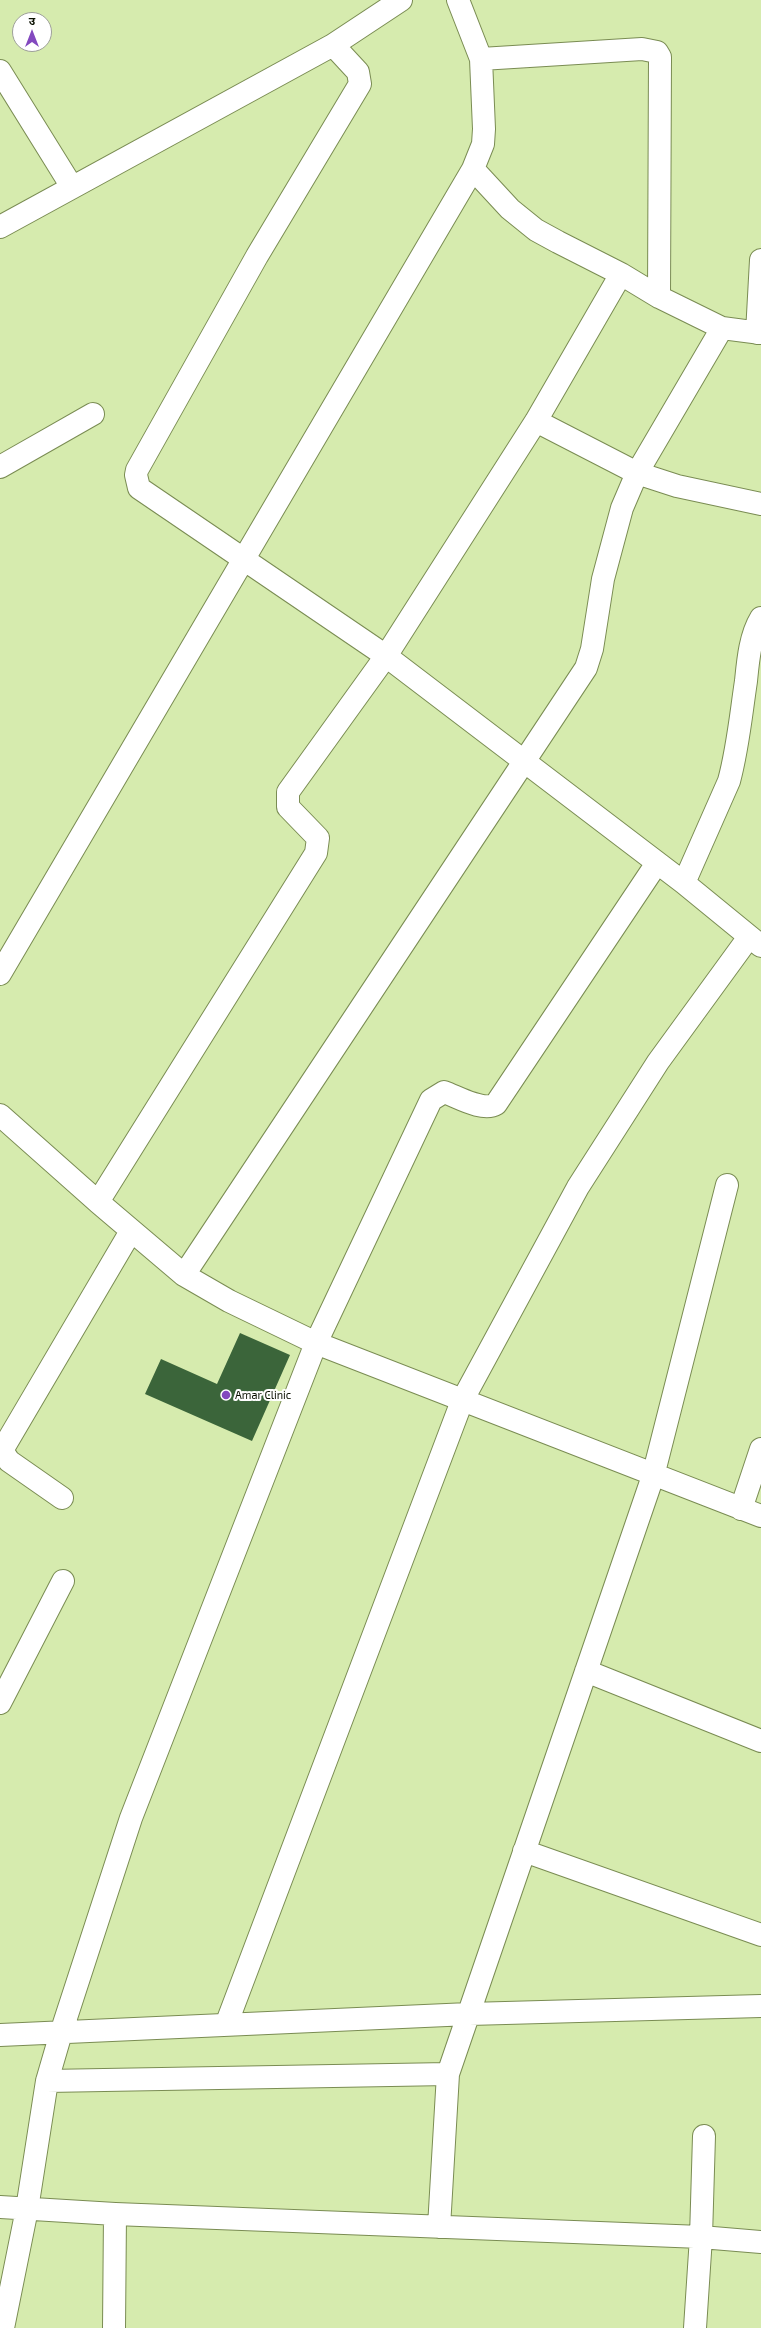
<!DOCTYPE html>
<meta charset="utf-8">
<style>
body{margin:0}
#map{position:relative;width:761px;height:2328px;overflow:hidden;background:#d6ebae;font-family:"Exo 2","Noto Sans Devanagari",sans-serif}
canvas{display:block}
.north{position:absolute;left:12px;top:12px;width:40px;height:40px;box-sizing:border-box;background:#fff;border:1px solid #9d9f99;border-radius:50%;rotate:0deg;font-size:11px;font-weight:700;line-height:16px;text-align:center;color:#0a1000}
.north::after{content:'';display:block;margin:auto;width:14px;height:18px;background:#8349bf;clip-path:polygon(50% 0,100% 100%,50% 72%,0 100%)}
</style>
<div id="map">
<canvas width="761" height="2328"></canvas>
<div class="north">उ</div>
</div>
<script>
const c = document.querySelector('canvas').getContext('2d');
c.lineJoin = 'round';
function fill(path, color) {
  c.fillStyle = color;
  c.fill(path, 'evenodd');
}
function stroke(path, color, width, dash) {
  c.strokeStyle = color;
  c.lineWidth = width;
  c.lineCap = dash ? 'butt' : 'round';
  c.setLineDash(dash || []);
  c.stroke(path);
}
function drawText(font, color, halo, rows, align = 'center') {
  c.font = font + ' "Exo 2",sans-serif';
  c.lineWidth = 4;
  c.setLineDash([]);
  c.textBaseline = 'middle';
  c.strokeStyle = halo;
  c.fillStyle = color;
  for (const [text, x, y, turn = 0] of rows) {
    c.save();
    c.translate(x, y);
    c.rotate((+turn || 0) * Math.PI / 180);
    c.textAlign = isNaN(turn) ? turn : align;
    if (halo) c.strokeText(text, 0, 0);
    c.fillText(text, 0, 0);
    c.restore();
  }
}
const building = new Path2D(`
 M240,1333L290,1355L252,1441L145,1394L161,1359L217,1384Z`);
const minor = new Path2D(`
 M333,45L358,72L360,84L257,256L137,470L136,475L139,488L386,656L684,883L761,946
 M481,59L642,49L657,52L660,57L659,297
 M0,71L72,187
 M473,169L510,209L536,230L558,242L621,274L659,297L722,328L761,333
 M0,227L333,45L401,0
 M757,333L761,260
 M536,421L637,473L677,486L761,504
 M0,467L93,414
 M684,883L729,781C738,748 741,714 746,681C748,661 750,636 761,618
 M0,974L473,169L483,144L484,129L481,59L458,0
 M0,1115L98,1202L184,1275L229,1301L316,1343L761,1516
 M98,1202L316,853L318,838L288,807V792L386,656L536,421L621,274
 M184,1275L586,668L592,649L603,579L622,508L637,473L722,328
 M62,1498L9,1461L3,1452L4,1447L131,1231
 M741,1509L761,1449
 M586,1671L761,1741
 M0,1703L63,1581
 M524,1851L761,1935
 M226,2025L462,1401L578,1187L658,1062L749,937
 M0,2035L469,2014L761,2006
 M47,2081L448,2074
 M0,2207L115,2214L701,2237L761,2242
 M439,2227L448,2074L653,1476L727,1185
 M3,2328L27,2209L47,2081L61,2033L131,1818L316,1343L431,1100L444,1092C458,1097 483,1112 496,1104L657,863
 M114,2328L115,2214
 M695,2328L701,2237L704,2136`);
const markers = [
 [226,1395,5,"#8349bf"]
];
const poiNames = [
 ["Amar Clinic",235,1395]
];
fill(building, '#3b653a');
stroke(minor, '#7a8c53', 24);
stroke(minor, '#fff', 22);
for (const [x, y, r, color] of markers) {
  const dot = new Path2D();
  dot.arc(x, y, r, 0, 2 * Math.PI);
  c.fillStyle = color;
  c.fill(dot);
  stroke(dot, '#fff', 1.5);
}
drawText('11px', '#0a1000', '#fff', poiNames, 'left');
</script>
